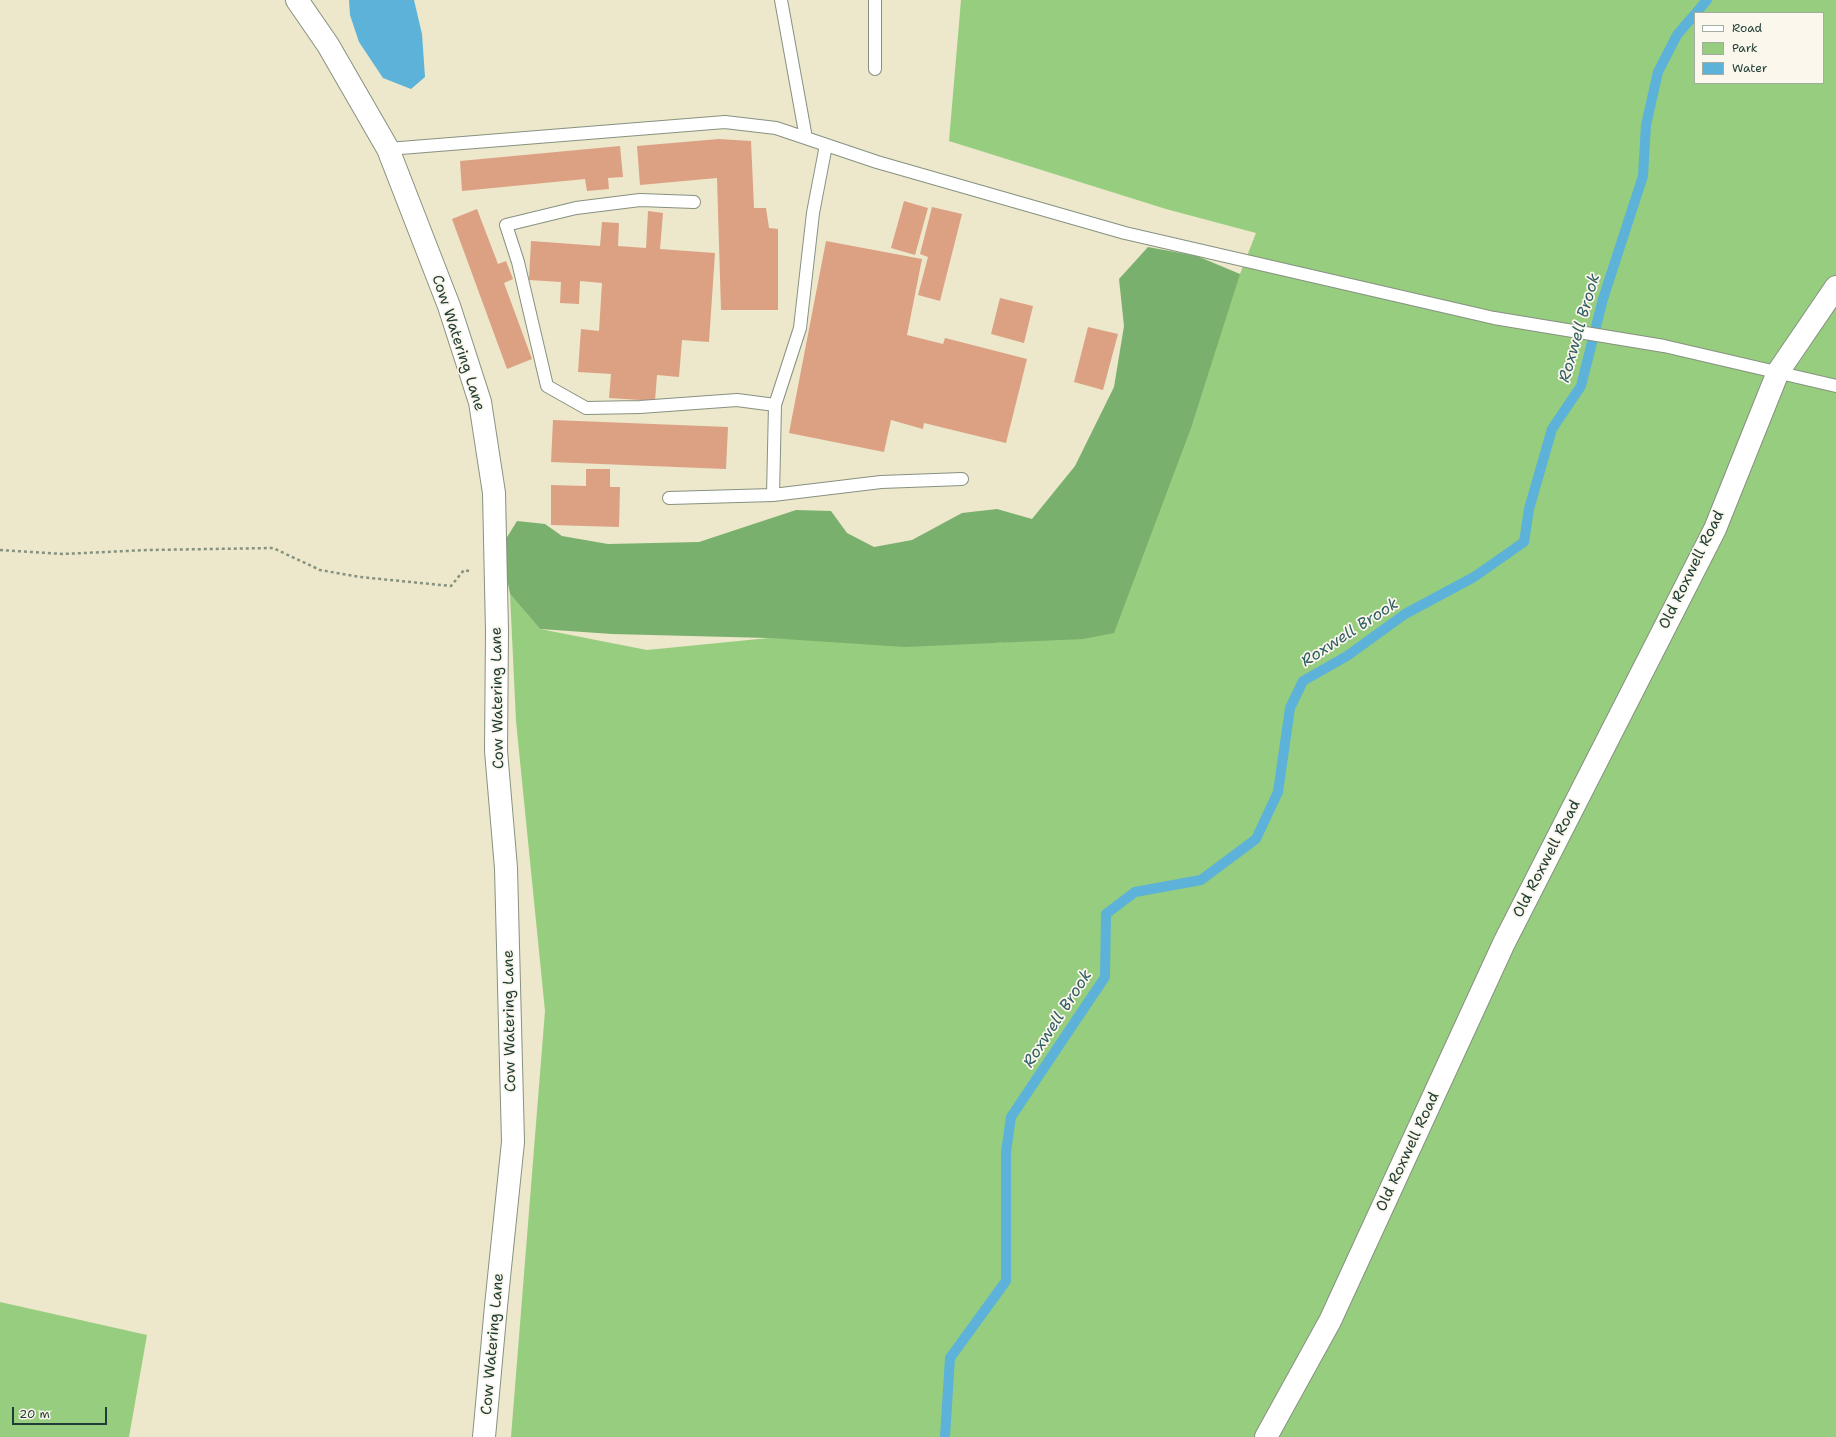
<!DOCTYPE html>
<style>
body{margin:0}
#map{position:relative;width:1836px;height:1437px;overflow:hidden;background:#ede7cb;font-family:"Shantell Sans",sans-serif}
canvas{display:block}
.legend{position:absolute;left:1694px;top:12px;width:130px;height:72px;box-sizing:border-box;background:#fbf7ec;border:1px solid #a3ada2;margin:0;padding:5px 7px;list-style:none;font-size:12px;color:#1f3d34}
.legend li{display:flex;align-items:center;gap:8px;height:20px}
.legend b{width:20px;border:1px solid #a3ada2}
.scale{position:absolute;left:12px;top:1407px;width:95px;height:18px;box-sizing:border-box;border:2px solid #1f3d34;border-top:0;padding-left:5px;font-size:12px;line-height:14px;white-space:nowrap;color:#1f3d34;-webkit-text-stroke:3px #fbf7ec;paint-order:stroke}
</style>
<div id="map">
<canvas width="1836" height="1437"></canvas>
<ul class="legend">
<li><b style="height:5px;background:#fff"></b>Road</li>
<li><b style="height:11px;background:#97cd7e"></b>Park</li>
<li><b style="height:11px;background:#5cb2d8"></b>Water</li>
</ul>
<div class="scale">20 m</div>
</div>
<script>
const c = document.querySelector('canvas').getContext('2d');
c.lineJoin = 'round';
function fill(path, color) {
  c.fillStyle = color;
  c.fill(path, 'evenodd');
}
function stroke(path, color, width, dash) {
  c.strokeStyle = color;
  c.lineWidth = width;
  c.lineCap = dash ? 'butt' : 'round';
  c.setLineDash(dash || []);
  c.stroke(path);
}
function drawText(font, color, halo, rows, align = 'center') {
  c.font = font + ' "Shantell Sans",sans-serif';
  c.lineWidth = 3.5;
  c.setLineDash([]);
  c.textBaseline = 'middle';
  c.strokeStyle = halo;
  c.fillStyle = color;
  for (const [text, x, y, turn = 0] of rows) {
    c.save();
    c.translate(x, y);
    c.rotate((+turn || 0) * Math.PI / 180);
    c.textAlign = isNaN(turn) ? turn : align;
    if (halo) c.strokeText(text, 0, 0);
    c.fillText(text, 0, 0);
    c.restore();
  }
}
const green = new Path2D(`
 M961,0H1836V1437H511L545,1011L516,721L510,594L540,629L647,650L769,638L1002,643L1240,274L1256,233L1166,209L949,141ZM1695,13H1823V83H1695Z
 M0,1302L147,1335L129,1437H0Z`);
const forest = new Path2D(`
 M1148,247L1197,256L1240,274L1191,428L1114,633L1083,639L905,647L769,638L612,634L540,629L510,594L501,547L517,521L545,524L562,536L608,544L699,542L796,510L831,511L847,533L874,547L912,540L962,513L997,509L1032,519L1075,466L1114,387L1124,326L1119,279Z`);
const water = new Path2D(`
 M349,0H414L422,34L425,77L411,89L383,78L359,42L350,15Z`);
const stream = new Path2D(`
 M1696,13L1707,0
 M945,1437L950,1358L1006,1281V1152L1011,1117L1105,977L1106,914L1135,892L1201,880L1256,839L1278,792L1290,708L1303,681L1347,656L1405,614L1474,577L1524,542L1529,509L1552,429L1581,386L1603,299L1643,176L1646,125L1658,72L1677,35L1695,14`);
const building = new Path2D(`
 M719,139L751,141L754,208H766L769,228L778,229V310H721L717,178L640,185L637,146Z
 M620,146L623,177L608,178L609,189L587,191L585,179L462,191L460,161Z
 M904,201L928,208L915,255L891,248Z
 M932,207L962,214L940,301L918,295L928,257L920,254Z
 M477,209L498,264L506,261L513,279L504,283L532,359L507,369L452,219Z
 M648,211L663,213L660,249L715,253L709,342L682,340L679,377L657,375L655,401L609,398L611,374L578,372L581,329L599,331L602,283L580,281L579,304L560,303L561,282L529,280L531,241L600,246L602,222L619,223L618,246L646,248Z
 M826,241L922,259L907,335L943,344L945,338L1027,359L1006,443L924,423L923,429L891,420L884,452L789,433Z
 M1000,298L1033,306L1024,343L991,334Z
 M1088,327L1118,334L1103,390L1074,382Z
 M553,420L728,427L726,469L551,462Z
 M586,469H610V487H620L619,527L551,525V485L586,486Z`);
const path = new Path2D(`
 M0,550L63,554L148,550L273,548L320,570L360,577L451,586L464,570L469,571`);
const service = new Path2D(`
 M781,0L806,138
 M875,69V0
 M826,145L813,213L800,328L775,405L773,495L881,482L962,479
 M388,149L725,122L776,128L877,162L1125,233L1494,318L1664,346L1836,386
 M694,202L640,200L576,208L506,225L518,262L547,386L586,408L640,407L737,400L775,405
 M669,498L773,495`);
const minor = new Path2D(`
 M297,0L328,45L388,149L449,306L480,402L494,493L497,631L496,751L506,868L513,1142L496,1306L484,1437
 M1266,1437L1330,1321L1504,943L1715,529L1778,372L1836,287`);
const streetNames = [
 ["Cow Watering Lane",458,343,72],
 ["Old Roxwell Road",1692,570,-64],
 ["Cow Watering Lane",498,698,-91],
 ["Old Roxwell Road",1547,859,-63],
 ["Cow Watering Lane",510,1021,-91],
 ["Old Roxwell Road",1408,1152,-65],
 ["Cow Watering Lane",493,1344,-85]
];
const waterNames = [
 ["Roxwell Brook",1580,328,-74],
 ["Roxwell Brook",1350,633,-33],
 ["Roxwell Brook",1058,1019,-57]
];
fill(green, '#97cd7e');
fill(forest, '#79b06d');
fill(water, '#5cb2d8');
stroke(stream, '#5cb2d8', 10);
fill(building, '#dca183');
stroke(service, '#869280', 14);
stroke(minor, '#869280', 24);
stroke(path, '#869280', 2.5, [3, 3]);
stroke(service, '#fff', 12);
stroke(minor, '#fff', 22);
drawText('15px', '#1f3d34', '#fbf7ec', streetNames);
drawText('italic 16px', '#316065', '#fbf7ec', waterNames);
</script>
